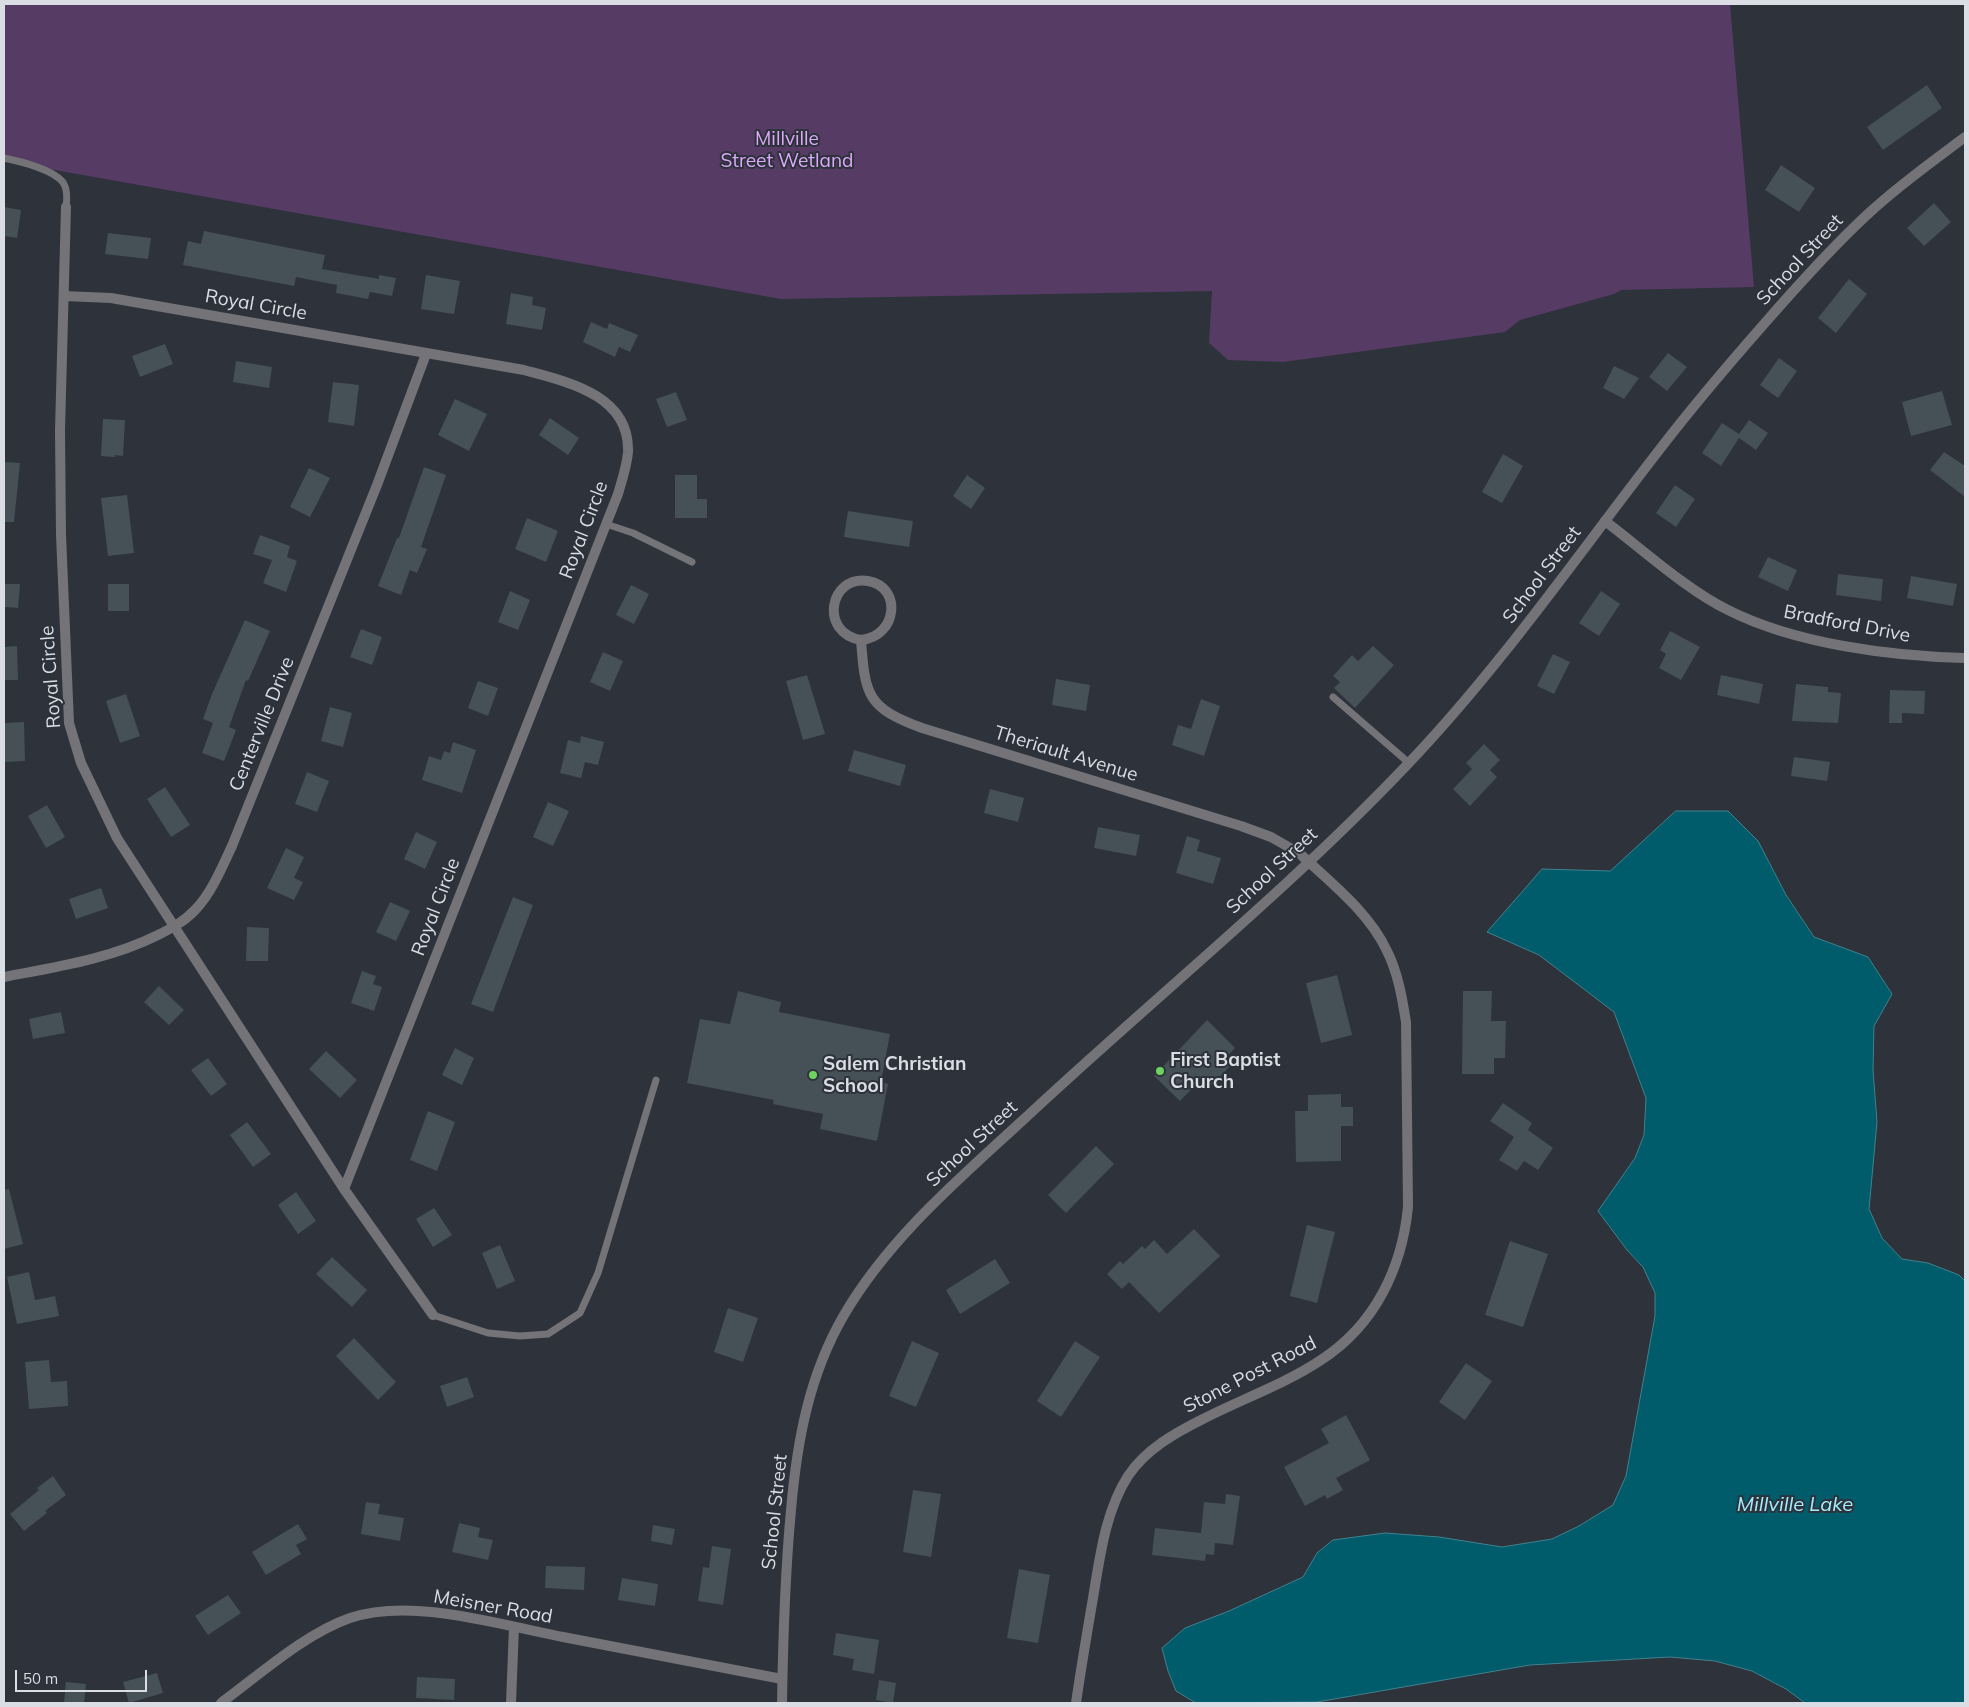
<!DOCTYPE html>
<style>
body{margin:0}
#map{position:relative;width:1969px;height:1707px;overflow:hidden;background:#2d323b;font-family:Mulish,sans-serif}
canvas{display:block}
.frame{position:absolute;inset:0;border:5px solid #dadde4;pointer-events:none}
.scale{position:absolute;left:15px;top:1670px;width:132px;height:22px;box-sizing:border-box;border:2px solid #dadde4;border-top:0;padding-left:6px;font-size:15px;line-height:18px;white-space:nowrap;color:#dadde4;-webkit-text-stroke:4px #2d323b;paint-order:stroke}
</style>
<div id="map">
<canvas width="1969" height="1707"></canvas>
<div class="frame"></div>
<div class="scale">50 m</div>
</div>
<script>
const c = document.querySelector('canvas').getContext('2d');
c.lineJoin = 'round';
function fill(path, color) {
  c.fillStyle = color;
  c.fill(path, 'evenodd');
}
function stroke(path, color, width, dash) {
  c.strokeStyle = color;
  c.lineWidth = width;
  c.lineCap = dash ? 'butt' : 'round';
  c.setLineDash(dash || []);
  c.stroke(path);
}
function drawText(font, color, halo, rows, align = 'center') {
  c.font = font + ' Mulish,sans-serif';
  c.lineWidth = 4;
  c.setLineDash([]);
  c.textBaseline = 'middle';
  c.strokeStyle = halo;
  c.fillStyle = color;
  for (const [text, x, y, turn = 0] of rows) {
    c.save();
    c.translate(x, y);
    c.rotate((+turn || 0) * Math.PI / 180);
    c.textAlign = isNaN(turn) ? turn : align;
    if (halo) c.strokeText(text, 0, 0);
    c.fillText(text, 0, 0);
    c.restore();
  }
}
const green = new Path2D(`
 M4,4H1730L1754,287L1621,290L1614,294L1520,320L1505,332L1283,362L1228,360L1209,343L1212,291L781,299L4,161Z`);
const water = new Path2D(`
 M1676,811H1728L1758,841L1786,895L1814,937L1868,957L1892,994L1874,1026L1873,1070L1877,1122L1869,1209L1882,1238L1902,1259L1928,1263L1959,1275L1965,1281V1703H1805L1786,1689L1752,1671L1715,1661L1670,1657L1530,1665L1317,1702L1196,1703L1176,1691L1168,1671L1162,1648L1185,1628L1229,1611L1303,1577L1317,1553L1333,1540L1385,1533L1439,1537L1502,1547L1552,1539L1579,1526L1613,1505L1626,1476L1655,1316V1293L1643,1267L1627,1250L1598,1211L1635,1158L1644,1135L1646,1098L1614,1012L1539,955L1487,932L1542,869L1610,871Z`);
const building = new Path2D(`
 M1927,85L1942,108L1883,150L1867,127Z
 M1781,165L1815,188L1799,212L1765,190Z
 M1934,203L1951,222L1924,246L1907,228Z
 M4,207L21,210L17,238L4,236Z
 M204,231L325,255L322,269L379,279V275L396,278L392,296L370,292L368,299L336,293L337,285L296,277L294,286L183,265L188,241L201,244Z
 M108,233L151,238L148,259L105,254Z
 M426,275L460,281L454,314L421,309Z
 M1849,279L1867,294L1836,333L1818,318Z
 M511,293L533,297L532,305L546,308L542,330L506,324Z
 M591,322L607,329L609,323L638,335L630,352L619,347L615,357L583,342Z
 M165,344L173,364L140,377L132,356Z
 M1668,353L1687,367L1667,391L1649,377Z
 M1779,358L1797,371L1778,398L1760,385Z
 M236,361L272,367L269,388L233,382Z
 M1614,366L1639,378L1624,399L1603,388Z
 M333,382L359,385L354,426L328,422Z
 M1942,391L1952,425L1911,436L1902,402Z
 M676,392L687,420L667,427L656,399Z
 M455,399L487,414L469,451L438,435Z
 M550,418L579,438L568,455L539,435Z
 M103,419L125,420L123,456L115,455V457L101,456Z
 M1749,420L1768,433L1756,450L1739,438L1721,466L1702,453L1722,423L1739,434Z
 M1944,452L1965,466V497L1930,470Z
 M1503,454L1523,466L1502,503L1482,492Z
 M4,462L20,463L14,522H4Z
 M424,467L446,475L421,547L427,549L417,573L410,570L401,595L378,586L397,538H399Z
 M309,468L330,478L310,517L290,507Z
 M675,475H697V499H707V518H675Z
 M967,475L985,488L971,509L953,496Z
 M1675,485L1695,499L1676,527L1656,513Z
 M127,495L134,553L108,556L101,498Z
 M848,511L913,521L909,547L844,537Z
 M527,518L558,531L546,562L515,549Z
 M260,535L290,546L287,557L297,561L286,592L263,583L272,560L253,554Z
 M1768,557L1797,570L1788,591L1758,577Z
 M1838,574L1883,579L1881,601L1836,595Z
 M1911,576L1957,584L1953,606L1907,598Z
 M4,584H20L18,608L4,607Z
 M108,584H129V611H108Z
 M631,585L649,594L634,624L616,615Z
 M510,591L530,600L518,630L498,622Z
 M1601,591L1620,604L1599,636L1579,623Z
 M245,620L270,631L248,681L246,680L229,727L236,730L224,761L202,753L213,723L203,719L212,694Z
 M361,629L382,637L372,665L350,657Z
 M1670,631L1700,647L1681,680L1659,668L1666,654L1660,650Z
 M17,646L18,680H4V647Z
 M1373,646L1394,665L1355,708L1334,688L1340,682L1333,676L1352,655L1358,661Z
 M603,652L623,661L610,691L590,682Z
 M1553,654L1570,662L1554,694L1537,686Z
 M807,675L825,734L803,740L786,681Z
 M1721,675L1763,684L1759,704L1717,695Z
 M1056,679L1090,685L1086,711L1052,705Z
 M478,681L498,688L488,716L468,708Z
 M1796,684L1828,687V692L1841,693L1838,723L1792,721Z
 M1890,690L1925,691L1924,714L1902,713V723H1889Z
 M126,694L140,736L120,743L106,701Z
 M1201,699L1220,706L1204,756L1172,745L1178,725L1191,729Z
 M330,707L352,713L343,747L321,741Z
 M24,722L25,761L4,762V723Z
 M581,736L604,742L598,765L585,762L581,778L560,773L568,740L580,743Z
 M453,742L476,750L462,793L422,780L429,756L441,760L444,751L450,753Z
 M1484,744L1500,760L1490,770L1497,777L1470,806L1453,789L1472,769L1466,763Z
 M854,750L906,765L900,786L848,771Z
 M1794,757L1830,762L1827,781L1791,776Z
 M307,772L329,781L317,812L295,804Z
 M165,787L190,825L171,837L147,799Z
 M990,789L1024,798L1018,822L984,813Z
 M548,802L569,811L553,846L533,837Z
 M47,805L65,837L46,848L28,816Z
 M1098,827L1140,835L1136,856L1094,848Z
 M416,832L437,842L425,869L404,859Z
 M1187,836L1200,840L1197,851L1221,858L1213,884L1176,873Z
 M286,848L304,857L294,878L303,882L294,900L267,888Z
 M101,888L108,908L76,919L69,899Z
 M513,897L533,905L493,1012L471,1004Z
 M390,902L410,911L396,941L376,932Z
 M247,927L269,928L268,961H246Z
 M362,971L376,976L373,984L382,987L374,1011L351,1003Z
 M1337,975L1352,1035L1321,1043L1306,983Z
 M159,986L184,1010L169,1025L144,1002Z
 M738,991L781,1002L779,1012L890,1034L881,1082L888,1084L877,1141L820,1129L823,1114L773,1104L774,1100L687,1083L700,1019L730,1024Z
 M1463,991H1492L1491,1021H1506L1505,1058H1494V1074H1462Z
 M61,1012L65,1033L33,1039L29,1019Z
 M1207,1020L1235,1048L1224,1060L1230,1066L1210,1087L1201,1079L1180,1101L1154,1076Z
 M455,1048L474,1058L462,1085L442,1075Z
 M326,1051L357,1080L340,1098L309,1069Z
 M208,1058L227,1084L211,1096L191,1070Z
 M1341,1094V1107H1353V1126H1341V1161L1296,1162L1295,1111H1308V1095Z
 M1503,1103L1532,1123L1528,1130L1553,1148L1538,1170L1524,1161L1517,1171L1499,1160L1514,1137L1490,1121Z
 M428,1111L455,1122L437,1171L410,1160Z
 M247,1122L271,1154L253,1167L230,1135Z
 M1096,1146L1114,1164L1066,1213L1048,1195Z
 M9,1189L23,1244L4,1249V1190Z
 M296,1192L316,1221L298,1234L278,1205Z
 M434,1208L452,1235L433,1247L416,1219Z
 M1307,1225L1335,1232L1317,1303L1290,1296Z
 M1194,1229L1220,1256L1159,1313L1129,1282L1122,1289L1107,1274L1120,1261L1123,1264L1142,1246L1145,1249L1154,1240L1167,1254Z
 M1510,1241L1548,1254L1523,1327L1485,1315Z
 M500,1245L515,1281L497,1289L482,1253Z
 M332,1257L367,1290L352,1307L316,1274Z
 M995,1259L1010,1283L960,1314L946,1290Z
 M29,1272L35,1300L55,1296L59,1316L17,1324L7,1277Z
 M728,1308L758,1318L743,1362L714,1352Z
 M354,1338L396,1382L378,1400L336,1356Z
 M912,1341L939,1353L916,1407L889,1396Z
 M1075,1341L1100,1357L1061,1417L1037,1401Z
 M49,1360L51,1382L67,1381L68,1406L29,1409L25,1362Z
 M1466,1363L1492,1381L1465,1420L1439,1402Z
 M467,1377L474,1397L447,1407L440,1386Z
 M1346,1415L1370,1460L1336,1478L1343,1490L1327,1499L1325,1495L1305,1506L1284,1467L1329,1443L1321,1429Z
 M53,1476L66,1495L45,1511L47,1513L24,1531L10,1514L39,1490L37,1488Z
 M913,1490L941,1494L931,1557L903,1552Z
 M1226,1494L1240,1496L1233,1545L1215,1543L1214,1555L1206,1554L1205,1561L1152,1555L1155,1528L1201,1533L1204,1502L1225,1504Z
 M366,1502L380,1504L378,1514L404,1518L400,1541L361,1534Z
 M459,1523L480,1528L478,1537L493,1540L488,1560L452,1552Z
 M298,1524L307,1539L296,1545L301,1554L266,1575L252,1552Z
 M653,1525L675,1529L672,1545L651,1541Z
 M712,1546L731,1549L723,1605L698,1601L703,1567L709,1568Z
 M546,1566L585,1567L584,1590L545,1588Z
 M1019,1569L1050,1575L1038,1643L1007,1638Z
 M622,1578L658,1584L655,1606L618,1600Z
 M228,1595L241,1613L208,1635L195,1616Z
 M836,1633L879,1640L874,1674L852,1670L854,1659L833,1655Z
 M157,1673L163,1693L129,1703L123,1682Z
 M417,1677L455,1679L454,1700L416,1698Z
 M879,1680L896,1683L893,1703L876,1700Z
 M66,1682L86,1684L84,1703H64Z`);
const service = new Path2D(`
 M4,158C19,161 56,170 64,184C68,192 67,200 66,207
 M606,524L633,533L692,562
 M1333,697L1409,763
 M433,1315L488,1333L520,1336L548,1334L580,1313L598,1273L656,1080`);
const minor = new Path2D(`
 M66,207L60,430L61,535L69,723L81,763L117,838L344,1189L433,1315
 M64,296L111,298L524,370C568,382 630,395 628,452C627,466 622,480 618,494L344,1189
 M1605,521C1642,549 1687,590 1728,610C1795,644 1890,656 1965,658
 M861,640C819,633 829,575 868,581C903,587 897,637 861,640C865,695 867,708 922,728L1241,826L1271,837L1299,853C1330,882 1369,912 1387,951C1398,973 1402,997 1406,1022L1408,1207C1402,1268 1375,1325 1321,1360C1285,1384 1242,1399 1203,1419C1175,1433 1146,1449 1128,1476C1105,1512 1100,1557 1093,1598C1087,1633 1081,1668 1076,1703
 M4,977C56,967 110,959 158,935C172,928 185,921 196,909C212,892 222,867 232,846L377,485L426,354
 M221,1703C259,1675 306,1633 350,1618C412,1597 500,1625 563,1637C636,1651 709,1665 782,1679
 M511,1703L514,1627`);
const tertiary = new Path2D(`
 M782,1703C783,1639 785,1574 791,1510C797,1441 809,1375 844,1315C889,1238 958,1180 1023,1120C1149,1002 1285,893 1405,767C1499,669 1576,557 1660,449C1693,406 1728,365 1764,324C1798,285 1832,247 1869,213C1899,185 1933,161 1965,137`);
const markers = [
 [1160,1071,5,"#6ed360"],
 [813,1075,5,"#6ed360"]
];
const parkNames = [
 ["Millville",787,139],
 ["Street Wetland",787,161]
];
const streetNames = [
 ["School Street",1800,260,-47],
 ["Royal Circle",256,305,10],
 ["Royal Circle",584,530,-69],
 ["School Street",1542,575,-53],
 ["Bradford Drive",1847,624,11],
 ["Royal Circle",51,677,-94],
 ["Centerville Drive",262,724,-68],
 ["Theriault Avenue",1066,754,17],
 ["School Street",1272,871,-43],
 ["Royal Circle",436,907,-69],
 ["School Street",972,1144,-43],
 ["Stone Post Road",1250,1375,-27],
 ["School Street",775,1512,-84],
 ["Meisner Road",493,1607,10]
];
const poiNames = [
 ["First Baptist",1170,1060],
 ["Church",1170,1082],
 ["Salem Christian",823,1064],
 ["School",823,1086]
];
const waterNames = [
 ["Millville Lake",1795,1505]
];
fill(green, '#563c65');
fill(water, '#005b6a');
stroke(water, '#41828f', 1);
fill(building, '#465057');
stroke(service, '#737378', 7);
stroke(minor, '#737378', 10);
stroke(tertiary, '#737378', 10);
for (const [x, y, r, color] of markers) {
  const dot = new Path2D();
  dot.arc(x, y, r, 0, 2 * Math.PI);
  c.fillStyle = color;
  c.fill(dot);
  stroke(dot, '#2d323b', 2);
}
drawText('19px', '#dda9fb', '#2d323b', parkNames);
drawText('19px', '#dadde4', '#2d323b', streetNames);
drawText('bold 19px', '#dadde4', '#2d323b', poiNames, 'left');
drawText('italic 20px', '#a4edfe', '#2d323b', waterNames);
</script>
